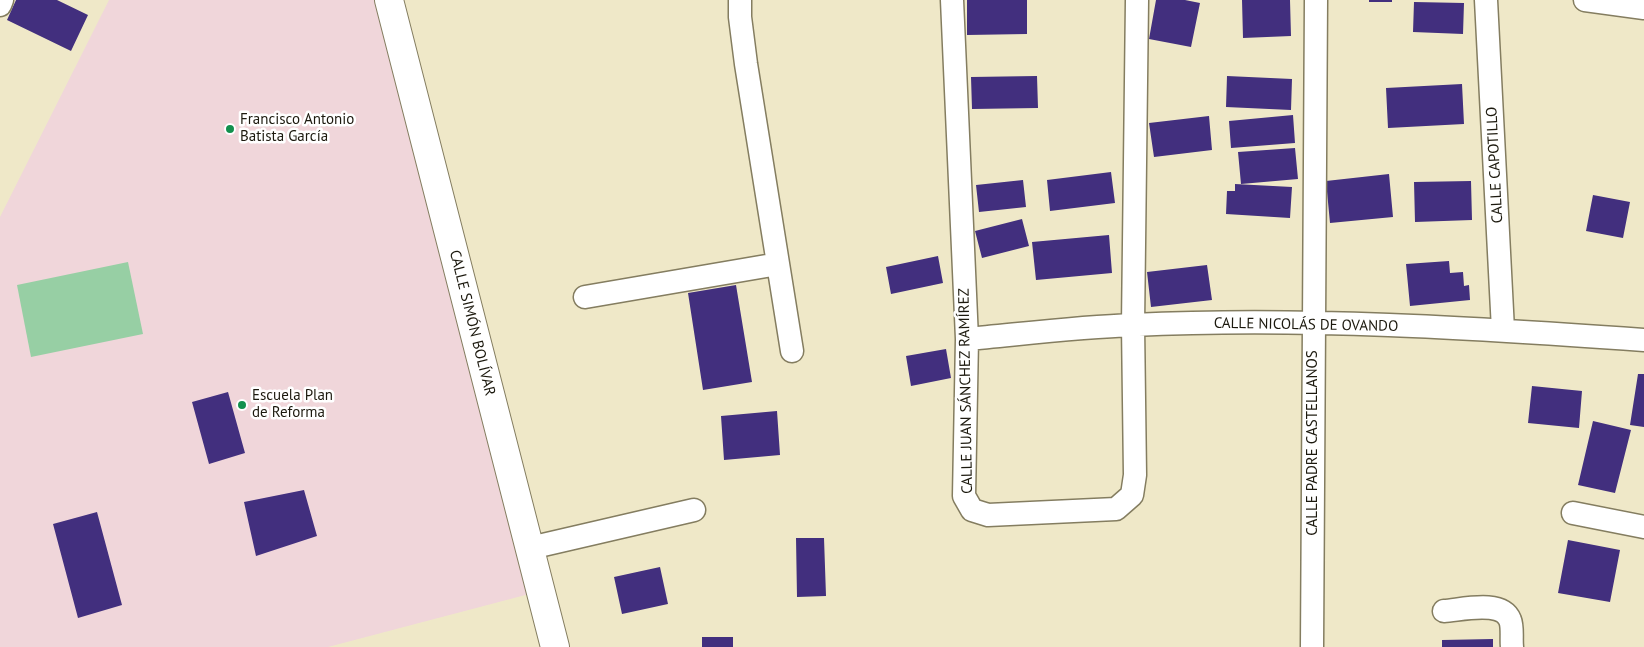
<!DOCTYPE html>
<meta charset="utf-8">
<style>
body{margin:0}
canvas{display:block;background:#efe8c8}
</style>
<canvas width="1644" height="647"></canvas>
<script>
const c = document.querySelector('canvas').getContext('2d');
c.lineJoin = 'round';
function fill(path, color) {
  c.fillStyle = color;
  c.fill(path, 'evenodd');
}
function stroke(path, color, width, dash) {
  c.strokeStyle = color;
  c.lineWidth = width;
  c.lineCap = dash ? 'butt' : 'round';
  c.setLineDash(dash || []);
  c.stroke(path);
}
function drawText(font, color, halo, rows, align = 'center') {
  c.font = font + ' "PT Sans",sans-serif';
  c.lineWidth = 5;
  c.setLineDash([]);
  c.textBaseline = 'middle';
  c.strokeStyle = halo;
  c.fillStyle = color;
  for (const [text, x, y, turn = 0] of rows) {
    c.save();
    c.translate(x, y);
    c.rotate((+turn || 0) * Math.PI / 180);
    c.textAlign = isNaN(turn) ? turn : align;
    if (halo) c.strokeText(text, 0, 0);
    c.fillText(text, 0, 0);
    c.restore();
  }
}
const education = new Path2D(`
 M109,0H377L533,593L328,647H0V217Z`);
const green = new Path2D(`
 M128,262L143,334L31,357L17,285Z`);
const building = new Path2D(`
 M16,0H57L88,15L71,51L7,20Z
 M967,0H1027V34L967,35Z
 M1156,0H1185L1200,3L1191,47L1149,39Z
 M1242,0H1290L1291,36L1243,38Z
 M1369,0H1392V2H1369Z
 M1414,2L1464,3L1463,34L1413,32Z
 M1037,76L1038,108L972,109L971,77Z
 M1227,76L1292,79L1291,110L1226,107Z
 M1462,84L1464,124L1388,128L1386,88Z
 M1293,115L1295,143L1231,148L1229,121Z
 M1209,116L1212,150L1154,157L1149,123Z
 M1295,148L1298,179L1241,184L1238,152Z
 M1111,172L1115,203L1050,211L1047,180Z
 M1389,174L1393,217L1330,223L1326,181Z
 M1023,180L1026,207L979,212L976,185Z
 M1471,181L1472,220L1415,222L1414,182Z
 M1235,184L1292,187L1290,218L1226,214L1227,191H1235Z
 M1593,195L1630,202L1623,238L1586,231Z
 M1022,219L1029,246L982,258L975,231Z
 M1109,235L1112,273L1036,280L1032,242Z
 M938,256L943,283L891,294L886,267Z
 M1449,261L1450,273L1463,272L1464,286L1469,285L1470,300L1410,306L1406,264Z
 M1207,265L1212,300L1151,307L1147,272Z
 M736,285L752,382L703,390L688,293Z
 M946,349L951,378L911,386L906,356Z
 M1638,374H1644V427L1630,425Z
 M1532,386L1582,391L1579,428L1528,423Z
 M228,392L245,453L209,464L192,402Z
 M777,411L780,455L724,460L721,416Z
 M1593,421L1631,430L1615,493L1578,485Z
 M304,490L317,536L256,556L244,502Z
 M97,512L122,605L78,618L53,524Z
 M796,538H824L826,596L797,597Z
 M1568,540L1620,550L1610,602L1558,593Z
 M660,567L668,604L622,614L614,577Z
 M702,637H733V647H702Z
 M1493,639V647H1442V640Z`);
const street = new Path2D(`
 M740,0V17L746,64L792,351
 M952,0L967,339L964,496L972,510L988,515L1116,509L1132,495L1135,475L1133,325L1137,0
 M1486,0L1503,330
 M1585,0L1644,8
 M0,5L2,0
 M585,297L778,264
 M967,339C1022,334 1078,327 1133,325C1304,317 1474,328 1644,340
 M1573,513L1644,527
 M530,548L694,510
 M1444,611C1461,610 1502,599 1510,620C1513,627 1511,639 1512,647
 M1312,647L1316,0`);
const secondary = new Path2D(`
 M389,0L555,647`);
const markers = [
 [230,129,5,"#12904d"],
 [242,405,5,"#12904d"]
];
const poiNames = [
 ["Francisco Antonio",240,120],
 ["Batista García",240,137],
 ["Escuela Plan",252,396],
 ["de Reforma",252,413]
];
const streetNames = [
 ["CALLE CAPOTILLO",1495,165,-93],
 ["CALLE SIMÓN BOLÍVAR",472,323,76],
 ["CALLE NICOLÁS DE OVANDO",1306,325,1],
 ["CALLE JUAN SÁNCHEZ RAMÍREZ",966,391,-91],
 ["CALLE PADRE CASTELLANOS",1313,443,-90]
];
fill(education, '#f0d6da');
fill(green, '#97cfa4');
fill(building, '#422f7e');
stroke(street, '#847d60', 25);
stroke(secondary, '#847d60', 30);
stroke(street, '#fff', 22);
stroke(secondary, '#fff', 28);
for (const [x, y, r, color] of markers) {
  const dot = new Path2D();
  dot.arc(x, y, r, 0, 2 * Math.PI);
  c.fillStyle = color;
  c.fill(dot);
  stroke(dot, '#fff', 2);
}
drawText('15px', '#1c190e', '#fff', poiNames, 'left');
drawText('15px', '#1c190e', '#fff', streetNames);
</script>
